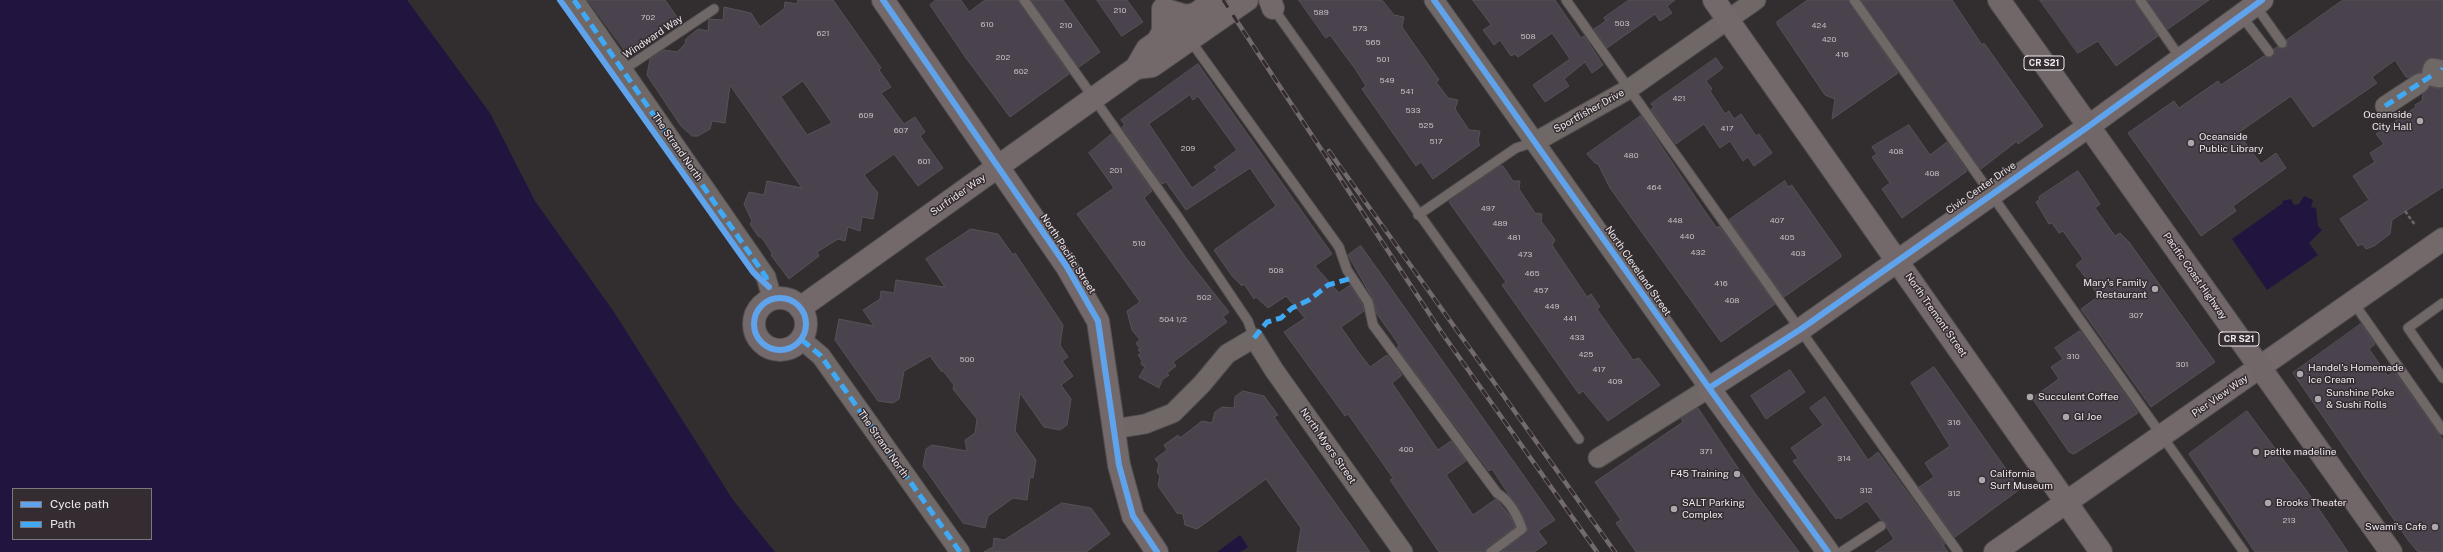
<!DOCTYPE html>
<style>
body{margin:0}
#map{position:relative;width:2443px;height:552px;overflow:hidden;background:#322e30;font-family:"Public Sans",sans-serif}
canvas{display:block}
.legend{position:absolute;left:12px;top:488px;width:140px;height:52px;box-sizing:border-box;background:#342c30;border:1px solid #7e777b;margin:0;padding:5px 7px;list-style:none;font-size:12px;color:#ede8eb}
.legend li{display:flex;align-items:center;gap:8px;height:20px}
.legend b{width:20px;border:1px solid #7e777b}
</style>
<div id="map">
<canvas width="2443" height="552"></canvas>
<ul class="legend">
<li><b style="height:5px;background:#60a3ed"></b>Cycle path</li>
<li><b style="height:5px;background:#3fa9f5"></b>Path</li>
</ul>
</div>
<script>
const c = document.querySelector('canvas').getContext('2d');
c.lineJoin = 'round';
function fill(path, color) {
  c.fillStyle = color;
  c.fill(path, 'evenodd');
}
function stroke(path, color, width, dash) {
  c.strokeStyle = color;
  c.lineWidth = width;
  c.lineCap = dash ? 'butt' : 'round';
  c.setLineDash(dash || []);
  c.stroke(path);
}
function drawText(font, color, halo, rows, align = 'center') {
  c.font = font + ' "Public Sans",sans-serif';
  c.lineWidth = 3;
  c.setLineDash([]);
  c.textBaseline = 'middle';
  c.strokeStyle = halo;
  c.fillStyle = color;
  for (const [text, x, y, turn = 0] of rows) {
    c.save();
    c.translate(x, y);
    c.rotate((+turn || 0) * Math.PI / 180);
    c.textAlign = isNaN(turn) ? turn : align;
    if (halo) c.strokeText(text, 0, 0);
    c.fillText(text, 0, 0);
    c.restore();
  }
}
const water = new Path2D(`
 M0,0H407L490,113L535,201L614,312L733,500L775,552H0ZM13,489H151V539H13Z
 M2304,196L2313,200L2311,207L2316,208L2318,226L2322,230L2309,243L2318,255L2267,290L2232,239L2283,203L2282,201L2291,199L2294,205L2299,204Z
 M1240,535L1248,547L1240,552H1217Z`);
const building = new Path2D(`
 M588,0H665L677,17L627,53Z
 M798,0H833L881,68L879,70L891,87L881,93L904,124L915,117L925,132L920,136L943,168L918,186L894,154L864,175L878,193L873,219L862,217L860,231L848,227L845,241L838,239L817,252L819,256L789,279L771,255L772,253L762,238L758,236L750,224L752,221L744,204L749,192L764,195L767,181L802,188L730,85L725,123L712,121L710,129L698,136H692L681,126L647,75L650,59L664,50L677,52L685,44L686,39L698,29L708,31L709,19L723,20L724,7L751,13L760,27L784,9L785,2L797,4ZM803,81L832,123L807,135L781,97Z
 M936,0H961L969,12L985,0H1018L1069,74L1010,117L966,58L930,5Z
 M1031,0H1063L1100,52L1079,67Z
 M1097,0H1127L1143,22L1122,36Z
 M1299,0H1382L1394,15L1404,17L1402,27L1437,77L1439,80L1436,82L1448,98L1458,100L1455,109L1469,130L1480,131L1478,141L1480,145L1433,179L1421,162L1416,166L1362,89L1366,86L1356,70L1330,35L1326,38Z
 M1473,0H1555L1581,38L1584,36L1603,65L1592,73L1585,62L1564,79L1569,86L1545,102L1533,85L1570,59L1552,33L1518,57L1515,54L1511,56L1500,40L1494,45L1483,30L1491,25Z
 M1629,0H1675L1667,6L1672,13L1660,21L1655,14L1607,48L1594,29L1606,21L1604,18Z
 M1808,0H1848L1898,73L1832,119L1835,99L1825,95L1777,24V22Z
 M1861,0H1952L1982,45L1984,43L2043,126L2018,144L2017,141L1981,169Z
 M2040,0H2134L2158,36L2116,66L2098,41L2078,53Z
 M2147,0H2209L2168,29Z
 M2343,0H2443V59L2429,58L2425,61L2421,72L2409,77H2406L2395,60L2372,77L2377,83L2313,127L2291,96L2238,133L2261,164L2276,153L2286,168L2233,206L2236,211L2201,236L2128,133L2174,101L2179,108L2218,81L2221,85L2264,56L2272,57L2274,49L2277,47L2285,48L2288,45L2287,40Z
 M1716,58L1723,68L1706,81L1712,89L1710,91L1725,114L1729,111L1734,119L1741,114L1756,136L1759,134L1772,153L1754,166L1748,157L1743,161L1730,141L1720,148L1704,124L1676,144L1651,109L1654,107L1651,104Z
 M1198,64L1332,254L1315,266L1339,293L1350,285L1362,304L1364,311L1341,327L1357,350L1370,367L1387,355L1402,375L1392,383L1438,450L1451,441L1466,461L1446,475L1473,515L1496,499L1510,516L1515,527L1487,547L1485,552H1439L1390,480L1393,478L1348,414L1345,416L1284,332L1305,318L1286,296L1268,308L1256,297L1254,299L1244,284L1242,286L1232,276L1214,250L1276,206L1250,168L1186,210L1166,182L1162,184L1122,127L1125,125L1121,120ZM1190,95L1193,100L1198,96L1237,150L1214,167L1217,170L1192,188L1149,124Z
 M2430,87L2443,89V187L2392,220L2390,234L2374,246L2366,249L2362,244L2358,246L2340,219L2369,200L2353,176L2375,162L2370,153L2384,144L2376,134L2416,107L2415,105L2422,101L2423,94Z
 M1641,116L1706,213L1717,228L1719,226L1775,304L1721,342L1610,188L1598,164L1595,163L1587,154Z
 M1909,125L1930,155L1947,142L1967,171L1902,218L1882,189L1890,183L1872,157L1877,154L1872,147Z
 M1112,134L1152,191L1144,198L1186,258L1229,312L1223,317L1227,322L1173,362L1176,366L1167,373L1169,375L1162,380L1159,388L1139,377L1145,367L1141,364L1142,361L1138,355L1141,353L1138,350L1140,349L1136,343L1140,340L1132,330L1127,311L1140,302L1077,214L1114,188L1089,153Z
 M1500,166H1503L1513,181H1520L1519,189L1535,213L1542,214L1541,221L1555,240L1552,245L1587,297L1591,294L1600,307L1597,309L1633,360L1639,358L1660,385L1608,421L1583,391L1579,394L1502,285L1506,282L1449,202Z
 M2078,171L2100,204L2095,208L2115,236L2120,233L2129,242L2215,362L2151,407L2081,309L2099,296L2076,265L2083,259L2063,231L2059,233L2052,223L2049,224L2036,202L2040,199L2039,197Z
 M1785,181L1788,187L1792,185L1793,187L1841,255V257L1784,297L1729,220Z
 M971,229L998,234L1013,255L1015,253L1063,325L1060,345L1068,357L1062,361L1073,376L1061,385L1071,399L1067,425L1060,430L1044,427L1020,393L1015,431L1036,460L1033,478L1030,477L1027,500L1013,498L988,516L985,528L963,523L923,466L926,449L932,445L967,451L965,440L975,433L977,419L953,389L954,385L944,372L941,371L930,356L904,371L899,399L893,403L878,401L835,340L839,319L874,326L863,310L880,299L881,291L894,293L896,280L945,287L926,259Z
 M1361,246L1555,520L1538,531L1547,543L1534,552H1501L1528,531L1523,516L1492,469L1489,471L1397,348L1399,346L1397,342L1377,314L1373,299L1348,255Z
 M2361,324L2375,344L2369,349L2388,376L2394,371L2443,440V552H2418L2408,540L2293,373Z
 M2080,331L2138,413L2074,454L2069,452L2032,398L2059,379L2051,367L2063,359L2055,348Z
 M1934,367L2020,489L1955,537L1919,487L1934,477L1925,463L1950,446L1911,383Z
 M1790,370L1805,392L1766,419L1751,396Z
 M1243,391L1264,396L1278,415L1274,417L1370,552H1297L1301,528L1266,479L1197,529L1185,525L1183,514L1177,513L1158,486L1160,476L1157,472L1159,464L1155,459L1167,450L1164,445L1178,435L1180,438L1202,421L1212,423L1215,412L1222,407L1234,408L1235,397Z
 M1825,397L1868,460L1878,452L1945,544L1943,545L1948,552H1875L1894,539L1887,528L1886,522L1881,520L1867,501L1840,519L1839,517L1836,519L1793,461L1798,458L1791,448L1823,425L1810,408Z
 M1698,408L1754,492L1799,552H1636L1616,523L1621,520L1595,482L1683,422L1681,418Z
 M2247,411L2306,490L2348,552H2255L2189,454Z
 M1062,503L1091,508L1110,534L1086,552H984L993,547L994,538L1004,540Z`);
const path = new Path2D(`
 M2405,211L2415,225`);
const lane = new Path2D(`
 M1024,0L1178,217L1248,321L1254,338
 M1566,0L1958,552
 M1854,0L2244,552
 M2140,0L2181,59
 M2255,5L2282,43
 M1273,8L1579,439
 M2241,15L2269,52
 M1190,40L1339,247L1347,270L1368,302L1373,325L1497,493C1510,501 1517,514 1522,529L1491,552
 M623,70L714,9
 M1418,215L1516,148L1535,142
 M2353,302L2443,430
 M2443,303L2408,328L2443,378
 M1841,552L1881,526`);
const street = new Path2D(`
 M574,0L766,277L772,298
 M1434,0L1709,388L1598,458
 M2433,68L2442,70L2440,78L2431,76Z
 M2385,106L2420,83
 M1535,142L1629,89L1756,0
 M802,340L821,356L960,552
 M1114,429L1145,424L1173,413L1202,384L1227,354L1254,338L1274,370L1403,552`);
const secondary = new Path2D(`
 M883,0L1067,267L1098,321L1119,465L1133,516L1157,552
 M1270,0L1273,8
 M1714,0L2101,552
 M1158,41L1163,31V9L1186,16L1199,13
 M1136,68L1152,66L1247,0
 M754 324a26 26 0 1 1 52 0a26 26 0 1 1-52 0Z
 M800,308L1136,68L1147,49L1215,0
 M1828,552L1709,388L1801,329L2089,126L2262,0
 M1995,552L2443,239`);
const primary = new Path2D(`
 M1999,0L2391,552`);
const rail = new Path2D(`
 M1223,0L1442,333L1597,552
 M1329,151L1615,552`);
const quiet = new Path2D(`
 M574,0L766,277L768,284
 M2442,70L2443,68
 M2385,106L2431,76
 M1254,338L1267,322L1281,318L1292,308L1309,300L1328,285L1352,278
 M802,340L821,356L960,552`);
const cycleway = new Path2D(`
 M560,0L753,272L769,287
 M883,0L1067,267L1098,321L1119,465L1133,516L1157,552
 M1434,0L1709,388L1828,552
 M754 324a26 26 0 1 1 52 0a26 26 0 1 1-52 0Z
 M1709,388L1801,329L2089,126L2262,0`);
const markers = [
 [2420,121,4,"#aca7aa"],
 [2191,143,4,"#aca7aa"],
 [2155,289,4,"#aca7aa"],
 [2300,374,4,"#aca7aa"],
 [2030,397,4,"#aca7aa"],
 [2318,399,4,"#aca7aa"],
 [2066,417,4,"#aca7aa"],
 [2256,452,4,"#aca7aa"],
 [1737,474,4,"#aca7aa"],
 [1982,480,4,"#aca7aa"],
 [2268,503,4,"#aca7aa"],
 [1674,509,4,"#aca7aa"],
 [2435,527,4,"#aca7aa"]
];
const numberNames = [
 ["210",1120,11],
 ["589",1321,13],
 ["702",648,18],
 ["503",1622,24],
 ["610",987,25],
 ["210",1066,26],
 ["424",1819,26],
 ["573",1360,29],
 ["621",823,34],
 ["508",1528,37],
 ["420",1829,40],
 ["565",1373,43],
 ["416",1842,55],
 ["202",1003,58],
 ["501",1383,60],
 ["602",1021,72],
 ["549",1387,81],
 ["541",1407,92],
 ["421",1679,99],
 ["533",1413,111],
 ["609",866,116],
 ["525",1426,126],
 ["417",1727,129],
 ["607",901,131],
 ["517",1436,142],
 ["209",1188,149],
 ["408",1896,152],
 ["480",1631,156],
 ["601",924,162],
 ["201",1116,171],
 ["408",1932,174],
 ["464",1654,188],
 ["497",1488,209],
 ["448",1675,221],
 ["407",1777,221],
 ["489",1500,224],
 ["440",1687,237],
 ["481",1514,238],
 ["405",1787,238],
 ["510",1139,244],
 ["432",1698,253],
 ["403",1798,254],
 ["473",1525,255],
 ["508",1276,271],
 ["465",1532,274],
 ["416",1721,284],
 ["457",1541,291],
 ["502",1204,298],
 ["408",1732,301],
 ["449",1552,307],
 ["307",2136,316],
 ["441",1570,319],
 ["504 1/2",1173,320],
 ["433",1577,338],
 ["425",1586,355],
 ["310",2073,357],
 ["500",967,360],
 ["301",2182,365],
 ["417",1599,370],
 ["409",1615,382],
 ["316",1954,423],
 ["400",1406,450],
 ["371",1706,452],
 ["314",1844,459],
 ["312",1866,491],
 ["312",1954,494],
 ["213",2289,521]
];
const shields = [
 [2044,63,40],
 [2239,339,40]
];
const shieldNames = [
 ["CR S21",2044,63],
 ["CR S21",2239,339]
];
const streetNames = [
 ["Windward Way",653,37,-34],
 ["Sportfisher Drive",1589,111,-29],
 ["The Strand North",677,147,55],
 ["Civic Center Drive",1981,188,-35],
 ["Surfrider Way",958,195,-35],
 ["North Pacific Street",1068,254,57],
 ["North Cleveland Street",1638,271,55],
 ["Pacific Coast Highway",2195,276,55],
 ["North Tremont Street",1936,315,55],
 ["Pier View Way",2220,396,-35],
 ["The Strand North",883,444,55],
 ["North Myers Street",1328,446,55]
];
const poiNames = [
 ["Oceanside",2412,115,"right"],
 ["City Hall",2412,127,"right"],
 ["Oceanside",2199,137],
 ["Public Library",2199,149],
 ["Mary's Family",2147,283,"right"],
 ["Restaurant",2147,295,"right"],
 ["Handel's Homemade",2308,368],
 ["Ice Cream",2308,380],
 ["Sunshine Poke",2326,393],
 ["& Sushi Rolls",2326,405],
 ["Succulent Coffee",2038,397],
 ["GI Joe",2074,417],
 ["petite madeline",2264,452],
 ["F45 Training",1729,474,"right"],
 ["California",1990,474],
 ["Surf Museum",1990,486],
 ["SALT Parking",1682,503],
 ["Complex",1682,515],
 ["Brooks Theater",2276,503],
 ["Swami's Cafe",2427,527,"right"]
];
fill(water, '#211540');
fill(building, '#4a424c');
stroke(building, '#555255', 1);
stroke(lane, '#4f4d4e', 11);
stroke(street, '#4f4d4e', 21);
stroke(secondary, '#4f4d4e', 24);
stroke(primary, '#4f4d4e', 24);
stroke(path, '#6d6667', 2.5, [4, 2]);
stroke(lane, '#706767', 9);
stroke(street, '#706767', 19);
stroke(secondary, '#73696a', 22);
stroke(primary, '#726768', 22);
stroke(rail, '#726a6c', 4.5);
stroke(rail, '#342c30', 3, [9]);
stroke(quiet, '#3fa9f5', 5, [10, 5]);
stroke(cycleway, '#60a3ed', 6);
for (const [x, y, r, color] of markers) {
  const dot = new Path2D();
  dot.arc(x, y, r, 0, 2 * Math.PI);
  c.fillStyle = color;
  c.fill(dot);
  stroke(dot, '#342c30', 1.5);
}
drawText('8px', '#c4bec3', null, numberNames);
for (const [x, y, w] of shields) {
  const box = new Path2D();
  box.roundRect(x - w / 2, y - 7, w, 14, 3);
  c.fillStyle = '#342c30';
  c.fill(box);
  stroke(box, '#ede8eb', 1);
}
drawText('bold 9px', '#ede8eb', null, shieldNames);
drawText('10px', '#ede8eb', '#342c30', streetNames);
drawText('10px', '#ede8eb', '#342c30', poiNames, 'left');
</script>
